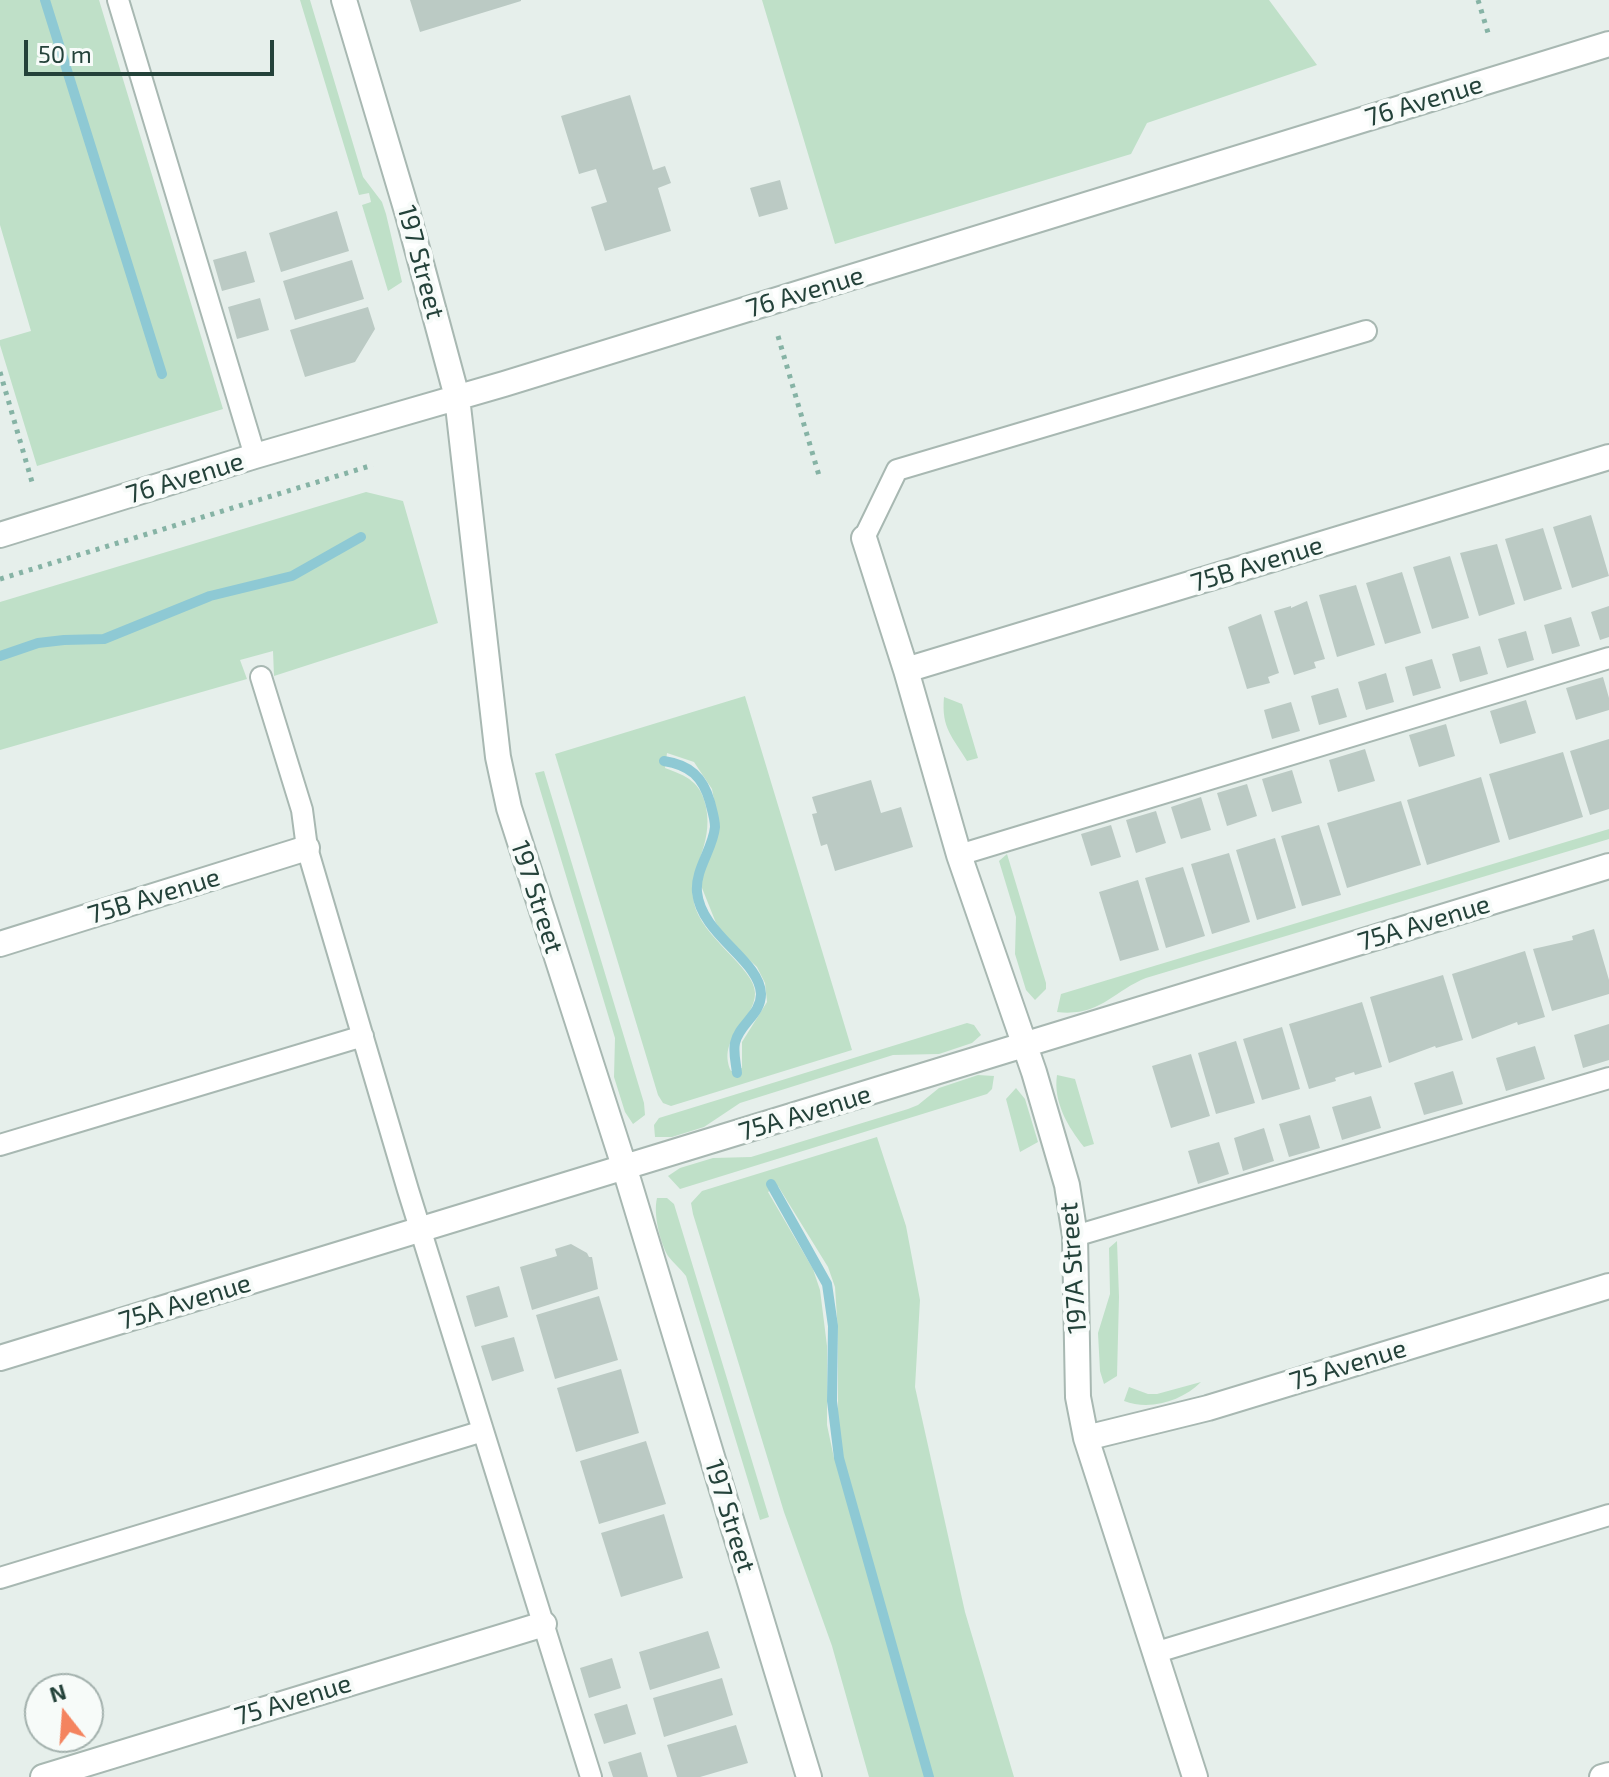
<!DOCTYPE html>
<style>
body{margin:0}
#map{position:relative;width:1609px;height:1777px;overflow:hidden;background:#e6efeb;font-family:"Exo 2",sans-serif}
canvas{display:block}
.north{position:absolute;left:24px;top:1673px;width:80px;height:80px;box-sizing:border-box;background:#f7fbf9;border:2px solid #a3b1ad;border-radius:50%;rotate:343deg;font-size:22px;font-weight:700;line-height:32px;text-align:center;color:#24423a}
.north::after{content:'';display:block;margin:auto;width:28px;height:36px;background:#f4845f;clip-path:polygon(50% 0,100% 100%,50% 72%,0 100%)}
.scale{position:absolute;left:24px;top:40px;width:250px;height:36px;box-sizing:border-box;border:4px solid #24423a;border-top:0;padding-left:10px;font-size:24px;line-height:28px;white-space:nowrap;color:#24423a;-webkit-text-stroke:6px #f7fbf9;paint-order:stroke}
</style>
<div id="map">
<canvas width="1609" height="1777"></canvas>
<div class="north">N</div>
<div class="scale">50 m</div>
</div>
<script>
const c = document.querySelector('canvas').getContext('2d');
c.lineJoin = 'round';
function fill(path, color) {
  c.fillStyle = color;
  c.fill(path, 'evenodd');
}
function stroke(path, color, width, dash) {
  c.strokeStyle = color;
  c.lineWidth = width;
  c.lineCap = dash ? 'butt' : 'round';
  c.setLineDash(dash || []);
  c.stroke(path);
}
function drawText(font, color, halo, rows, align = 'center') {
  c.font = font + ' "Exo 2",sans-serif';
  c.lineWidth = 8;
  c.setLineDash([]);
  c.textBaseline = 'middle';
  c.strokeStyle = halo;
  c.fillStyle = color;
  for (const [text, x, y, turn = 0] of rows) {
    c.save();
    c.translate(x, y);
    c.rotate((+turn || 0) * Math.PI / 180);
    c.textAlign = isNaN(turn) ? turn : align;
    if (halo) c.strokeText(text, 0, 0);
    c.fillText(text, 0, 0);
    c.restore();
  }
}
const green = new Path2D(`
 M0,0H99L223,409L37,466L0,345V340L31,331L0,225Z
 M300,0H310L363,177L382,202L386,214L402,282L388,291L362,205L371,202L369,193L359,195Z
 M762,0H1269L1317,65L1147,123L1131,154L835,244Z
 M366,492L403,501L438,623L274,676L273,651L240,660L247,679L0,750V602Z
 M745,696L852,1050L671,1106L663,1103L658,1095L555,754ZM667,753L694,762L712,789L719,828L702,877V888L716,923L727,939L757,967L765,983L767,1002L742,1042V1068L731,1071C716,1038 755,1021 755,993C755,968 701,937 694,903C687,869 714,847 706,807C701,782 687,776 665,768Z
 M944,697L962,704L978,758L967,761C953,737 941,729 944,697Z
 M544,771L644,1103L645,1115L633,1124L625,1112L614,1077L615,1038L535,773Z
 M1609,829V839L1146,978C1113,991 1100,1017 1057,1012L1061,994Z
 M1007,854L1046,983V989L1035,1000L1026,990L1015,954L1016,917L999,861Z
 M967,1023L974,1025L981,1035L972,1043L939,1054L893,1055L740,1103L704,1127L672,1137H655L654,1125L659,1118Z
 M978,1075L994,1076L992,1089L987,1094L680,1189L668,1176L680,1168L713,1158L751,1157L908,1109L918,1105L939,1088Z
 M1057,1075L1075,1079L1094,1144L1084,1147C1068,1127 1053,1102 1057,1075Z
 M1016,1088L1025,1099L1038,1142L1020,1152L1006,1099Z
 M877,1137L906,1226L920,1300L915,1387L965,1612L1014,1777H869L832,1646L784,1512L693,1214L691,1203L702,1191ZM778,1186L828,1267L835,1287L838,1333V1420L843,1458H834L827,1425V1346L820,1290L813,1269L768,1192Z
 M657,1198H667L674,1204L769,1517L760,1520L686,1276C681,1269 673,1263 668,1256C660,1242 653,1214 657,1198Z
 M1117,1241L1119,1297L1117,1376L1104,1384L1100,1371L1098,1333L1110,1294L1109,1248Z
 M1201,1382C1182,1401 1150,1411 1124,1401L1129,1387L1148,1394H1157Z`);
const stream = new Path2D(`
 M45,0L162,374
 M0,656L38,643L64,640L104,639L210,596L292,576L361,537
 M664,761C690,765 703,777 710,802C712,810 715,819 715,827C713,849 695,869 697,892C701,935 760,960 761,994C761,1015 739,1024 735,1043C733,1053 736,1063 737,1073
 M771,1184L827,1284L833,1326L832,1401L839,1458L929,1777`);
const building = new Path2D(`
 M410,0H521V1L420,32Z
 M630,95L653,170L665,166L671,183L658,188L671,231L605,251L591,207L607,202L596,169L579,174L561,116Z
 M780,180L788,209L759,217L750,188Z
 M337,211L349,251L281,272L269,233Z
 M246,251L255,282L222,291L213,260Z
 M352,260L364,299L295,320L283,281Z
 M260,298L269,330L237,339L228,307Z
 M368,307L375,329L355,362L305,377L290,330Z
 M1591,515L1609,576L1572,588L1553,527Z
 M1543,528L1562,589L1524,601L1505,539Z
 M1497,544L1515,604L1479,616L1460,553Z
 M1450,556L1469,618L1432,629L1413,567Z
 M1402,572L1421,633L1385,644L1366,583Z
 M1356,585L1375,645L1337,657L1319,595Z
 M1307,601L1325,659L1314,662L1316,668L1294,675L1274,611L1291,606V608Z
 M1609,606V637L1600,640L1591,612Z
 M1261,614L1279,673L1268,677L1270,683L1247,689L1228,627Z
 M1571,617L1580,646L1552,654L1544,625Z
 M1526,631L1534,660L1507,668L1498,639Z
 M1480,646L1488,674L1460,682L1452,654Z
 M1432,659L1441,688L1413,696L1405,667Z
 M1386,673L1394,702L1366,710L1358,682Z
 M1603,677L1609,698V710L1576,720L1566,688Z
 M1338,688L1347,717L1319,725L1311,696Z
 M1526,700L1536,733L1500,744L1490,711Z
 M1291,702L1300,731L1272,739L1264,710Z
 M1446,724L1455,756L1419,767L1409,735Z
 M1609,739V809L1590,815L1570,751Z
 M1365,749L1375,781L1338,792L1329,760Z
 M1563,752L1583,817L1509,840L1489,774Z
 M1292,770L1302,803L1272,812L1262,779Z
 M1481,777L1500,842L1427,865L1407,800Z
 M871,780L881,813L901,807L913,847L835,871L827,844L821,846L812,814L817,813L812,797Z
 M1247,784L1257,816L1227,826L1217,793Z
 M1201,797L1211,830L1181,839L1171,807Z
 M1401,801L1421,865L1347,888L1327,823Z
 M1156,811L1166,843L1136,853L1126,820Z
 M1111,825L1121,857L1091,866L1081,834Z
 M1319,825L1341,895L1302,906L1281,836Z
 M1275,838L1296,908L1257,920L1236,850Z
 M1229,853L1250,922L1212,934L1191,864Z
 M1183,867L1205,936L1166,948L1145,878Z
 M1138,880L1159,950L1120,961L1099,892Z
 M1594,929L1609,980V994L1552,1011L1533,949L1573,940L1572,936Z
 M1525,951L1545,1017L1518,1025L1517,1022L1472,1039L1452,974Z
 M1443,975L1463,1040L1436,1048L1435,1046L1389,1063L1370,997Z
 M1362,1002L1382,1067L1355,1075L1354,1072L1335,1078L1336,1081L1309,1089L1289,1024Z
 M1609,1024V1060L1583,1068L1574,1035Z
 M1282,1027L1300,1089L1262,1100L1243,1039Z
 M1236,1041L1255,1103L1216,1114L1198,1053Z
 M1535,1046L1545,1079L1506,1091L1496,1058Z
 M1191,1054L1210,1116L1171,1128L1152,1066Z
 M1453,1071L1463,1104L1424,1115L1414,1083Z
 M1371,1096L1381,1128L1342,1140L1332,1107Z
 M1310,1115L1320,1148L1289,1157L1279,1124Z
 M1264,1128L1274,1161L1243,1171L1234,1138Z
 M1219,1142L1229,1174L1198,1184L1188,1151Z
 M571,1244L587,1253L589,1257H592L598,1289L532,1310L520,1267L557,1256L555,1249Z
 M499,1286L508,1317L475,1327L466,1296Z
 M599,1296L618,1360L555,1379L536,1315Z
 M514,1337L524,1371L492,1381L481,1346Z
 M621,1369L639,1433L576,1452L557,1388Z
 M646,1441L666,1504L599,1524L580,1461Z
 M664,1514L683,1578L621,1597L601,1533Z
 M708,1631L720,1668L650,1690L639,1652Z
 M612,1658L621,1688L589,1698L580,1668Z
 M722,1678L733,1715L664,1737L653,1698Z
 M627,1704L636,1734L604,1744L594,1714Z
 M736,1725L748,1763L700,1777H677L667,1745Z
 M641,1752L648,1777H613L608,1762Z`);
const path = new Path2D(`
 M1478,0L1489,36
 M778,336L820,479
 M0,372L32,482
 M0,579L373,465`);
const service = new Path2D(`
 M118,0L255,456
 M864,538L897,470L1366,331
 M261,677L302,810L307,848L408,1190L591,1777
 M959,855L1609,658
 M0,1145L363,1036
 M1075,1236L1609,1078
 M0,1578L483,1431
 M1154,1653L1609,1515`);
const minor = new Path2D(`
 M344,0L408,215L457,397L498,757L509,808L624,1166L809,1777
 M0,535L255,456L504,384L1609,44
 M864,538L906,670L959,855L1034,1072L1067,1185L1075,1236L1078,1397L1086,1438L1195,1777
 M906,670L1609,457
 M0,944L307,848
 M0,1358L1609,866
 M1086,1438L1208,1408L1609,1286
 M43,1777L544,1624
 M1602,1777L1609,1775`);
const streetNames = [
 ["76 Avenue",1424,101,-17],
 ["197 Street",421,262,75],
 ["76 Avenue",805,292,-17],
 ["76 Avenue",185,478,-17],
 ["75B Avenue",1257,564,-17],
 ["75B Avenue",154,896,-17],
 ["197 Street",537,897,72],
 ["75A Avenue",1424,923,-17],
 ["75A Avenue",805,1113,-17],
 ["197A Street",1073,1268,-94],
 ["75A Avenue",185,1302,-17],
 ["75 Avenue",1348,1365,-17],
 ["197 Street",730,1516,73],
 ["75 Avenue",293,1700,-17]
];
fill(green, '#bfe0c8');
stroke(stream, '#8ec9d4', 10);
fill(building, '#bbcac4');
stroke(service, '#a8b8b2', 24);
stroke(minor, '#a8b8b2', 28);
stroke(path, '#86b3a5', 5, [4, 6]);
stroke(service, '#fff', 20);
stroke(minor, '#fff', 24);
drawText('26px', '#24423a', '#f7fbf9', streetNames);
</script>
